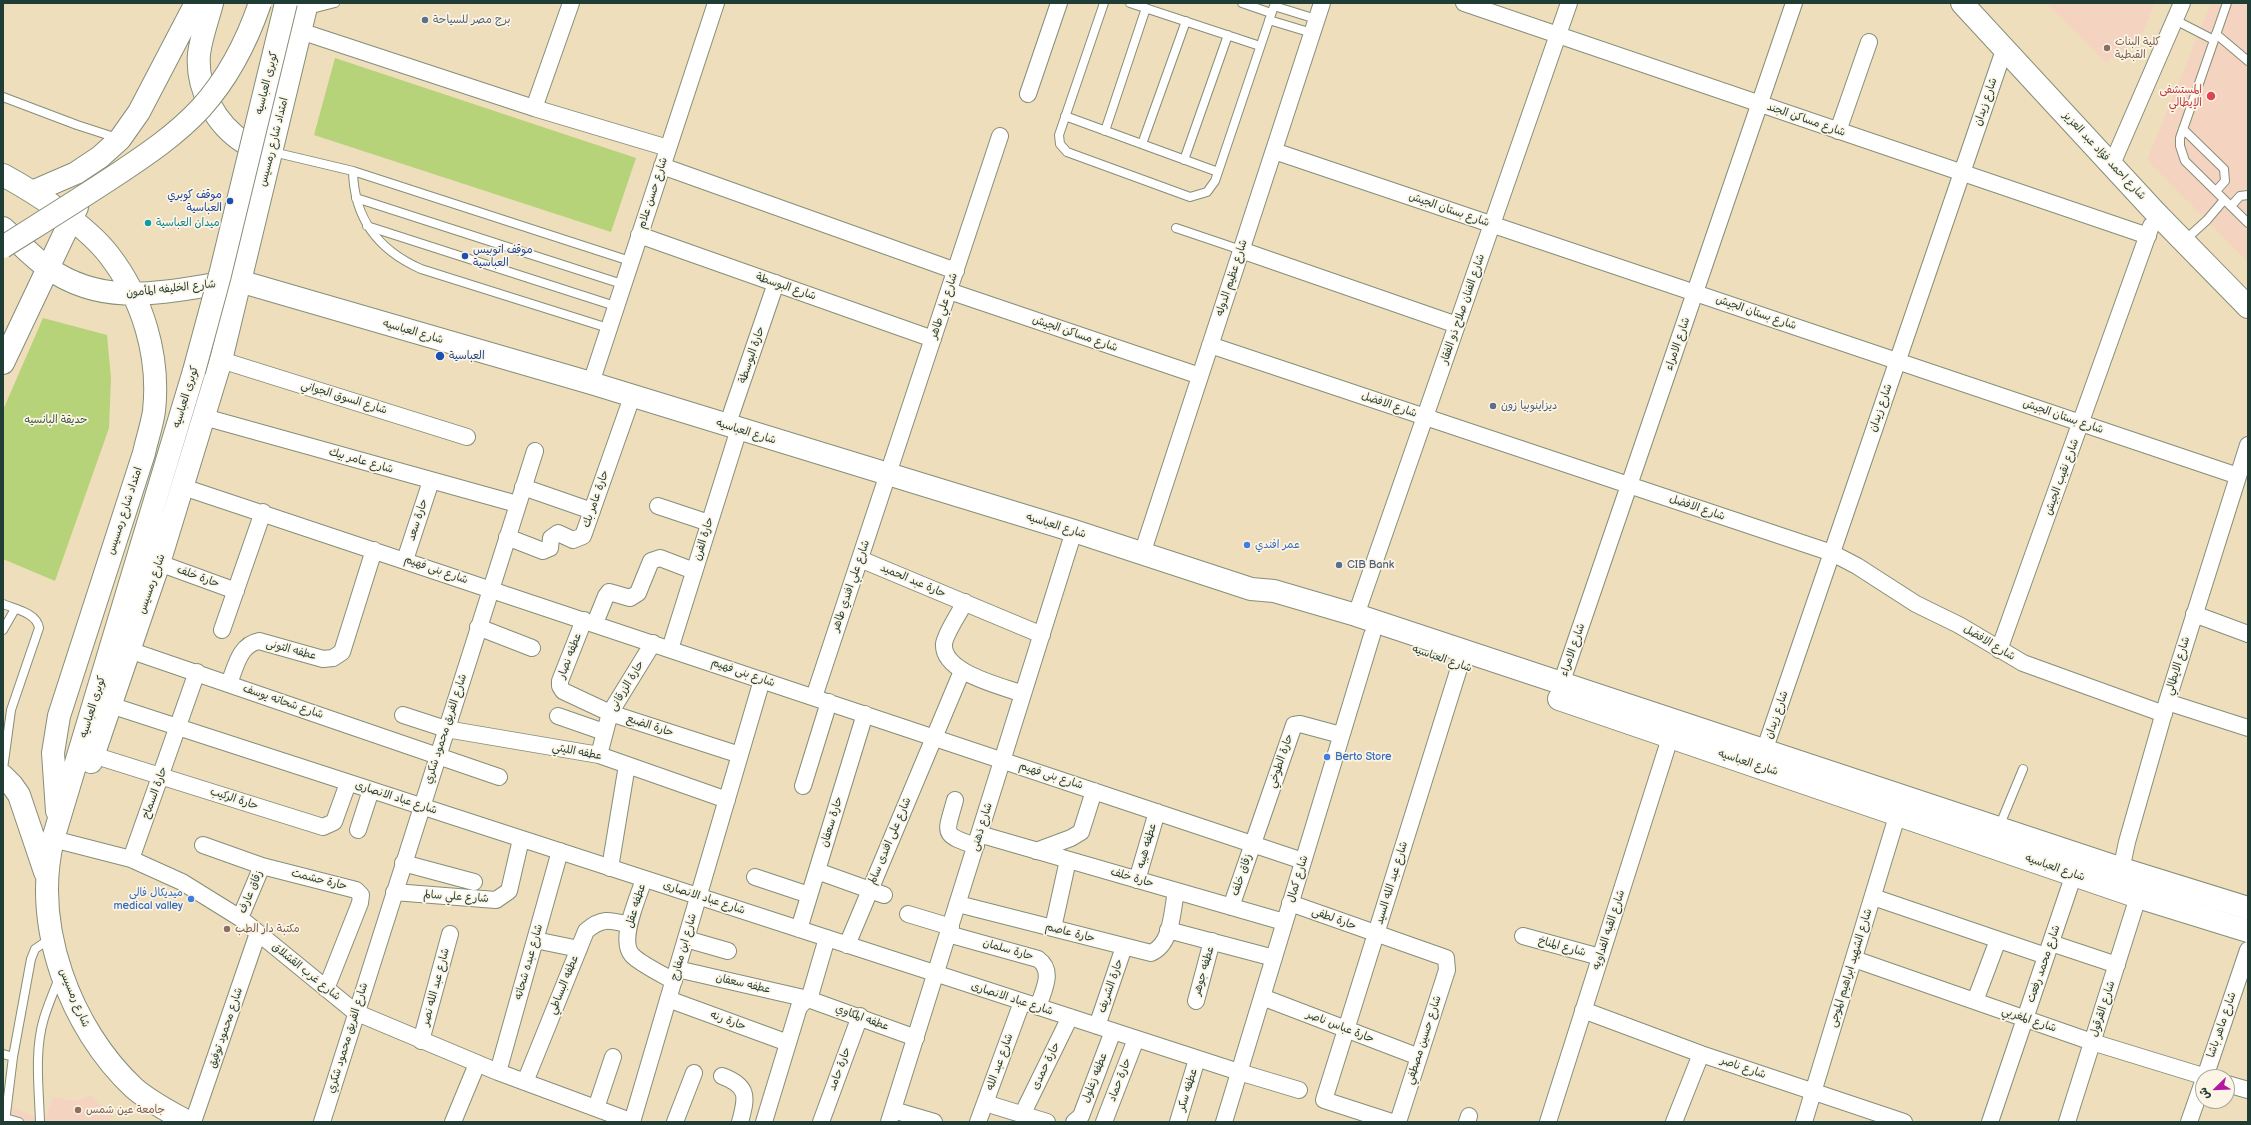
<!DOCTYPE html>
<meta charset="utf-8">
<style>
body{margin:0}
#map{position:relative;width:2251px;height:1125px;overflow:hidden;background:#eedebc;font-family:"Balsamiq Sans","Playpen Sans Arabic",sans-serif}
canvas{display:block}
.frame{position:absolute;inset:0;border:4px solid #1f3d34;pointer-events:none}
.north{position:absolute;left:2195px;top:1069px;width:40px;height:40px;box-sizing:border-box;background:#fcf5e5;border:1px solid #a4ab9e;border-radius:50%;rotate:247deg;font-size:11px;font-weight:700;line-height:16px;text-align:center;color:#1f3d34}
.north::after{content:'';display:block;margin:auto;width:14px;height:18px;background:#b5179e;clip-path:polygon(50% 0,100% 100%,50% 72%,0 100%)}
</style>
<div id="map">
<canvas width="2251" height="1125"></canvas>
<div class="frame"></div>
<div class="north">ش</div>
</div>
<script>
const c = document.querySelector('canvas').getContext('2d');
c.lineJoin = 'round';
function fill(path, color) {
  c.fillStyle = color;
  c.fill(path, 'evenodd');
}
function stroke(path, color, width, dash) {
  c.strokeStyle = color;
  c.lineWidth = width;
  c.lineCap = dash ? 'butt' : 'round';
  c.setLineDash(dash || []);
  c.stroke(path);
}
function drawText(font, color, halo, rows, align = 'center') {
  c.font = font + ' "Balsamiq Sans","Playpen Sans Arabic",sans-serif';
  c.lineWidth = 3.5;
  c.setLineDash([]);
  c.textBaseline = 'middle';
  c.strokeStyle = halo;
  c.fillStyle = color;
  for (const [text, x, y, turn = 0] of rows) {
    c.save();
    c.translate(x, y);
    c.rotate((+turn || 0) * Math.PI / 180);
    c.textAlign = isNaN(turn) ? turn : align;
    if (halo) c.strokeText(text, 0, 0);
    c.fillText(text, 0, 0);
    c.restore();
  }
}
const built = new Path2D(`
 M2046,3H2154L2143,33L2106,63Z
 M2211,3H2248V262L2147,160Z
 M91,1095L113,1116L107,1122H3V1103L45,1121L53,1097L77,1101Z`);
const green = new Path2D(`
 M335,58L636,158L611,232L314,135Z
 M43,318L107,335L111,378L109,428L55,581L3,559V410Z`);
const lane = new Path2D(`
 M1104,3L1059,135L1060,144L1067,152L1190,197L1207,192L1215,181L1275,3
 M1130,3L1260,46
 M1242,3L1271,13
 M2227,3L2180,138V146L2185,161L2248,223
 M1274,6L1316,19
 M308,10L335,3
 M1269,20L1312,33
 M2175,20L2214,40
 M2216,34L2248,61
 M3,97L77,125L117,138
 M1065,116L1218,172
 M2183,129L2224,169L2225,181L2216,191
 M1105,131L1146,8
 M1142,144L1186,21
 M273,152L353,171L630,261
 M1184,160L1228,35
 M353,171C354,219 378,250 421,269L608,328
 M356,198L622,284
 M2231,206L2240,196L2248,195
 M367,226L615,306
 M1176,228L1241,250
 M2184,241L2207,220L2224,200
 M3,604C15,609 37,613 39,628L11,710L3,769
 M3,630L15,609
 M1999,827L2023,769
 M3,1054L13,1057
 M5,1118L19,1122
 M5,1122L13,1057L31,959L35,949L51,938
 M40,1122C39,1088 34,1051 44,1018C48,1005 54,991 59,978`);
const street = new Path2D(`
 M1464,3L2148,236
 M300,31L534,108L668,148
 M1028,94L1059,3
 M534,108L571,3
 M1838,131L1869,42
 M1274,151L2238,476
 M2112,164L2182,3
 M662,166L956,271
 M639,235L933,339
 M1241,250L1457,325
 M949,291L1200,376
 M1210,345L1832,553L1857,566L1916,604L1959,625L2023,663L2164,714
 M221,360L467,437
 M591,383L716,3
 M204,417L517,504
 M727,426L776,283
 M183,487L1303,861
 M523,487L592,511
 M658,506L709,523
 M507,537L543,551L550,548L551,538L558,533L573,540L583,536L632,397
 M1142,554L1322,3
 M860,559L1042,635
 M405,560L431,481
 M159,563L236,591
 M965,602C960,612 945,634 944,644C942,673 1002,686 1023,694
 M2194,614L2248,634
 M1356,615L1569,3
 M584,620L560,681V686L563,691L610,713L740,755
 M595,623L606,596L609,592L630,598L638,593L651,561L660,558L694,571
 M478,627L532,648
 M222,630L263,512
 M670,649L739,429
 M129,650L499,777
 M1999,650L2151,226
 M229,683C236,667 239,645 259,641L323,659L333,658L342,652L374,550
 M1561,684L1794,3
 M814,697L1000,136
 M2167,702L2248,728
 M110,705L1239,1072L1299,1090
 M403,715L446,729L599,755L727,800
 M558,716L604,732
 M93,755L323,827L334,822L348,783
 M599,755L610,713L653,643
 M1761,760L2004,50
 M803,786L829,702
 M955,800C946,834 940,834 976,846
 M358,830L371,790
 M979,834L1284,922
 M53,839L131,859L182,882L240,918L355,1012L498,1072L633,1122
 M203,845L262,866L356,890L361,895L360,903L326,989
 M1036,851L1071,838L1081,832L1094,791
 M131,859L197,672
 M403,863L474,882
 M610,868L627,765
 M817,871L884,895
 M755,877L809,895
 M644,879C639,896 618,940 632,955C639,963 663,975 674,981
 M1137,880L1157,812
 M2119,880L2127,842L2167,702L2248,445
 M394,892L496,900L509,891L521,839
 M1873,897L2046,956
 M1290,903L1446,958L1447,970L1398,1122
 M958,904L1151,953C1172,944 1172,912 1176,891
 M1231,907L1294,725L1300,724L1341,735
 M908,914L951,927
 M240,918L262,866
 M1053,928L1068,860
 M799,929L865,714
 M1168,930L1274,958
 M948,934L1038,959C1055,971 1043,991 1038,1007
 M1523,936L1600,957
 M686,939L728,951
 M535,940L579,949
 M2051,943L2117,965
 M847,945L962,671
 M1854,959L2092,1042L2206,1077
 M677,969L808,999L916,1038
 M1262,997L1419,1057
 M668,999L788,1043
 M1196,1001L1212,941
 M1975,1001L1998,940
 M1583,1010L1701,1054L1904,1122
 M1097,1026L1124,947
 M421,1041L450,934
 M498,1072L560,851
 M722,1076C749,1086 747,1097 740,1122
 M2205,1077L2248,950
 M525,1082L586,931C602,917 610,920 629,925
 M2227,1084L2248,1090
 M985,1103L1047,1122
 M596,1108L613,1057
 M893,1110L934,1122
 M1022,1115L1070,1017
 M193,1122L258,933
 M322,1122L535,451
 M453,1122L477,1064
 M632,1122L762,680
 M675,1122L694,1073
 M764,1122L799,1007L810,996L827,938
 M821,1122L860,1016
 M889,1122L1074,531
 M978,1122L1022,1002
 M1074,1122L1081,1116L1113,1031
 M1104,1122L1136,1039
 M1178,1122L1197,1059
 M1224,1122L1372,635
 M1392,1122L1324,1100L1460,665
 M1467,1122L1469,1116
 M1548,1122L1670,738
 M1674,1122L1701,1054
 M1804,1122L1898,813
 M1990,1122L2074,874
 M2067,1122L2138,897
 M2189,1122L2203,1082`);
const secondary = new Path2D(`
 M1962,3L2156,213L2248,307
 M239,281L591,383L1074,531L1251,589L1274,591L1356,615L2122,869L2248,908
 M1559,699L2138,897L2248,931`);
const primary = new Path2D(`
 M212,3C208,19 201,37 199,54C196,89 216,125 245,143C252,147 261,148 269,151
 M3,175C36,193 86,225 109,255C143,299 160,356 154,411C152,425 147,439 144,453L59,716L53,753L57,811
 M32,192L76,173L100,157L120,139L139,112L196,3
 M3,228C18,241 32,257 48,268C108,310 170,290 236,281
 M3,363L77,207
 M91,762L159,563L221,360L307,3
 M3,776L12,785L19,795L45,872
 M188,1122C170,1112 150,1102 134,1088C70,1028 32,926 53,839L194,371`);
const primaryBridge = new Path2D(`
 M3,247C41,223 78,200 116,175C146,155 176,135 201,108C228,78 247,41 260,3
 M194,371L220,275L286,3`);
const markers = [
 [425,20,4,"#5c6f8a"],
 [2107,48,4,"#8d6e63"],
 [2211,96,5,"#e0444e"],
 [230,201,4,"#1a4fb4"],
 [148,223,4,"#0f9aa8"],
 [465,256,4,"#1a4fb4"],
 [440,356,5,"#1a4fb4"],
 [1493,406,4,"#5c6f8a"],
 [1247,545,4,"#3f7fe0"],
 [1339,565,4,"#5c6f8a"],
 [1327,757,4,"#3f7fe0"],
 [191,899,4,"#3f7fe0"],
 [227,929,4,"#8d6e63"],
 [78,1110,4,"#8d6e63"]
];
const serviceNames = [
 ["برج مصر للسياحة",433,20],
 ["ديزاينوبيا زون",1501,406],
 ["CIB Bank",1347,565]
];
const educationNames = [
 ["كلية البنات",2115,42],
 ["القبطية",2115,55],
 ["مكتبة دار الطب",235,929],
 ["جامعة عين شمس",86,1110]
];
const streetNames = [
 ["كوبرى العباسيه",267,83,-76],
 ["شارع زيدان",1986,102,-71],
 ["شارع مساكن الجند",1806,120,19],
 ["امتداد شارع رمسيس",274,142,-76],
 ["شارع احمد فؤاد عبد العزيز",2104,156,47],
 ["شارع حسن علام",653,193,-72],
 ["شارع بستان الجيش",1449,210,19],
 ["شارع عظيم الدوله",1232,278,-72],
 ["شارع البوسطة",786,287,19],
 ["شارع الخليفه المأمون",171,289,-6],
 ["شارع علي طاهر",944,306,-72],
 ["شارع الفنان صلاح ذو الفقار",1463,309,-71],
 ["شارع بستان الجيش",1756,313,19],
 ["شارع العباسيه",413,332,16],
 ["شارع مساكن الجيش",1075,334,19],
 ["شارع الامراء",1678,344,-71],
 ["حارة البوسطة",752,355,-71],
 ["كوبرى العباسيه",186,397,-73],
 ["شارع السوق الجواني",344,398,17],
 ["شارع الافضل",1389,405,19],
 ["شارع زيدان",1881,408,-71],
 ["شارع بستان الجيش",2063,417,19],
 ["شارع العباسيه",746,432,17],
 ["شارع عامر بيك",361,461,16],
 ["شارع نقيب الجيش",2062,477,-70],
 ["حارة عامر بك",596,499,-71],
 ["شارع الافضل",1697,508,19],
 ["امتداد شارع رمسيس",125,511,-72],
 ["حارة سعد",418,520,-72],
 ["شارع العباسيه",1056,526,17],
 ["حارة الفرن",704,539,-73],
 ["شارع بنى فهيم",436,570,19],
 ["حارة خلف",198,577,20],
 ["حارة عبد الحميد",913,581,23],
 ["شارع رمسيس",152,584,-71],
 ["شارع علي افندي طاهر",851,586,-71],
 ["شارع الافضل",1989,643,31],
 ["عطفه التونى",291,650,15],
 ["شارع الامراء",1573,650,-71],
 ["عطفه نصار",570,656,-69],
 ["شارع العباسيه",1442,659,19],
 ["شارع الايطالي",2178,666,-73],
 ["شارع بنى فهيم",743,673,19],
 ["حارة الزرقانى",627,686,-59],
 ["شارع شحاته يوسف",283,702,19],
 ["كوبرى العباسيه",93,707,-73],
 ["شارع زيدان",1777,715,-71],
 ["حارة الضبع",650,726,18],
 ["شارع الفريق محمود شكري",446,729,-72],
 ["عطفه الليثي",577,752,11],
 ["حارة الطوخي",1281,761,-71],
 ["شارع العباسيه",1748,763,18],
 ["شارع بنى فهيم",1051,776,18],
 ["حارة السماح",155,793,-70],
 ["شارع عباد الانصارى",396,798,18],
 ["حارة الركيب",234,799,18],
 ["حارة سعفان",832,822,-73],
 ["شارع ذهنى",982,827,-73],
 ["شارع على افندى سالم",890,841,-67],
 ["عطفه هيبه",1147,846,-74],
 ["شارع العباسيه",2055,868,19],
 ["زقاق خلف",1242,875,-71],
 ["حارة خلف",1132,878,16],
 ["شارع كمال",1298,879,-73],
 ["حارة حشمت",319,880,14],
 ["شارع عبد الله السيد",1392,883,-73],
 ["زقاق عارف",251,892,-67],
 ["شارع علي سالم",456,897,4],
 ["شارع عباد الانصارى",704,898,18],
 ["عطفه عقل",636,906,-73],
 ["حارة لطفى",1334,919,20],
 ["شارع القبه الفداويه",1609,930,-72],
 ["حارة عاصم",1070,933,14],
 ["شارع ابن مفارج",684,947,-74],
 ["شارع المناخ",1562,947,15],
 ["حارة سلمان",1008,950,16],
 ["شارع عبده شحاته",529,962,-74],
 ["شارع محمد رفعت",2044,964,-71],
 ["شارع الشهيد ابراهيم الموجى",1851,968,-73],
 ["عطفه جوهر",1204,971,-74],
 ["شارع غرب القشلاق",306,972,39],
 ["عطفه سعفان",743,984,13],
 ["عطفه البساطي",564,985,-68],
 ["حارة الشريف",1111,986,-71],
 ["شارع عبد الله نصر",436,987,-75],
 ["شارع رمسيس",74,998,67],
 ["شارع عباد الانصارى",1012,999,18],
 ["شارع القرقول",2103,1009,-72],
 ["عطفه المكاوي",862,1018,20],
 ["شارع المغربي",2029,1020,19],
 ["حارة رنه",728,1021,20],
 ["شارع ماهر باشا",2222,1025,-71],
 ["حارة عباس ناصر",1340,1027,21],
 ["شارع محمود توفيق",226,1028,-71],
 ["شارع الفريق محمود شكري",348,1038,-73],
 ["شارع حسين مصطفي",1424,1040,-72],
 ["شارع عبد الله",1000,1062,-70],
 ["حارة حمدى",1046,1066,-64],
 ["شارع ناصر",1743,1068,19],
 ["حارة حامد",840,1069,-70],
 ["عطفه زغلول",1095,1078,-69],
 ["حارة حماد",1120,1080,-69],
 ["عطفه سكر",1188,1090,-73]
];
const healthNames = [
 ["المستشفى",2202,90],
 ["الإيطالي",2202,103]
];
const transitNames = [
 ["موقف كوبري",222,195,"right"],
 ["العباسية",222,208,"right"],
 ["موقف اتوبيس",473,250],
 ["العباسية",473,263],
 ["العباسية",449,356]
];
const cultureNames = [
 ["ميدان العباسية",156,223]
];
const parkNames = [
 ["حديقة البانسيه",56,420]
];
const shopNames = [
 ["عمر افندي",1255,545],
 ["Berto Store",1335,757],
 ["ميديكال فالي",183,893,"right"],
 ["medical valley",183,906,"right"]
];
fill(built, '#f4d3c0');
fill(green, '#b6d379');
stroke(lane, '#868e78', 10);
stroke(street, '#868e78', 18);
stroke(secondary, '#868e78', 24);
stroke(primary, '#868e78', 24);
stroke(lane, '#fff', 8);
stroke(street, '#fff', 16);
stroke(secondary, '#fff', 22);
stroke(primary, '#fff', 22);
stroke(primaryBridge, '#868e78', 24, []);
stroke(primaryBridge, '#fff', 22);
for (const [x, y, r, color] of markers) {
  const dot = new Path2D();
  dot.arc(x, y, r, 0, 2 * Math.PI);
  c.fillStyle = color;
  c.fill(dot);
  stroke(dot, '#fcf5e5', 1.5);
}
drawText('11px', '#4e5e75', '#fcf5e5', serviceNames, 'left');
drawText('11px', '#785e54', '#fcf5e5', educationNames, 'left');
drawText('11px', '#1f3d34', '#fcf5e5', streetNames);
drawText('11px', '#be3a42', '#fcf5e5', healthNames, 'right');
drawText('11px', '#164399', '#fcf5e5', transitNames, 'left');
drawText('11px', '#0d838f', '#fcf5e5', cultureNames, 'left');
drawText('11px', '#3d5b42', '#fcf5e5', parkNames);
drawText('11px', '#366cbe', '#fcf5e5', shopNames, 'left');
</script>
